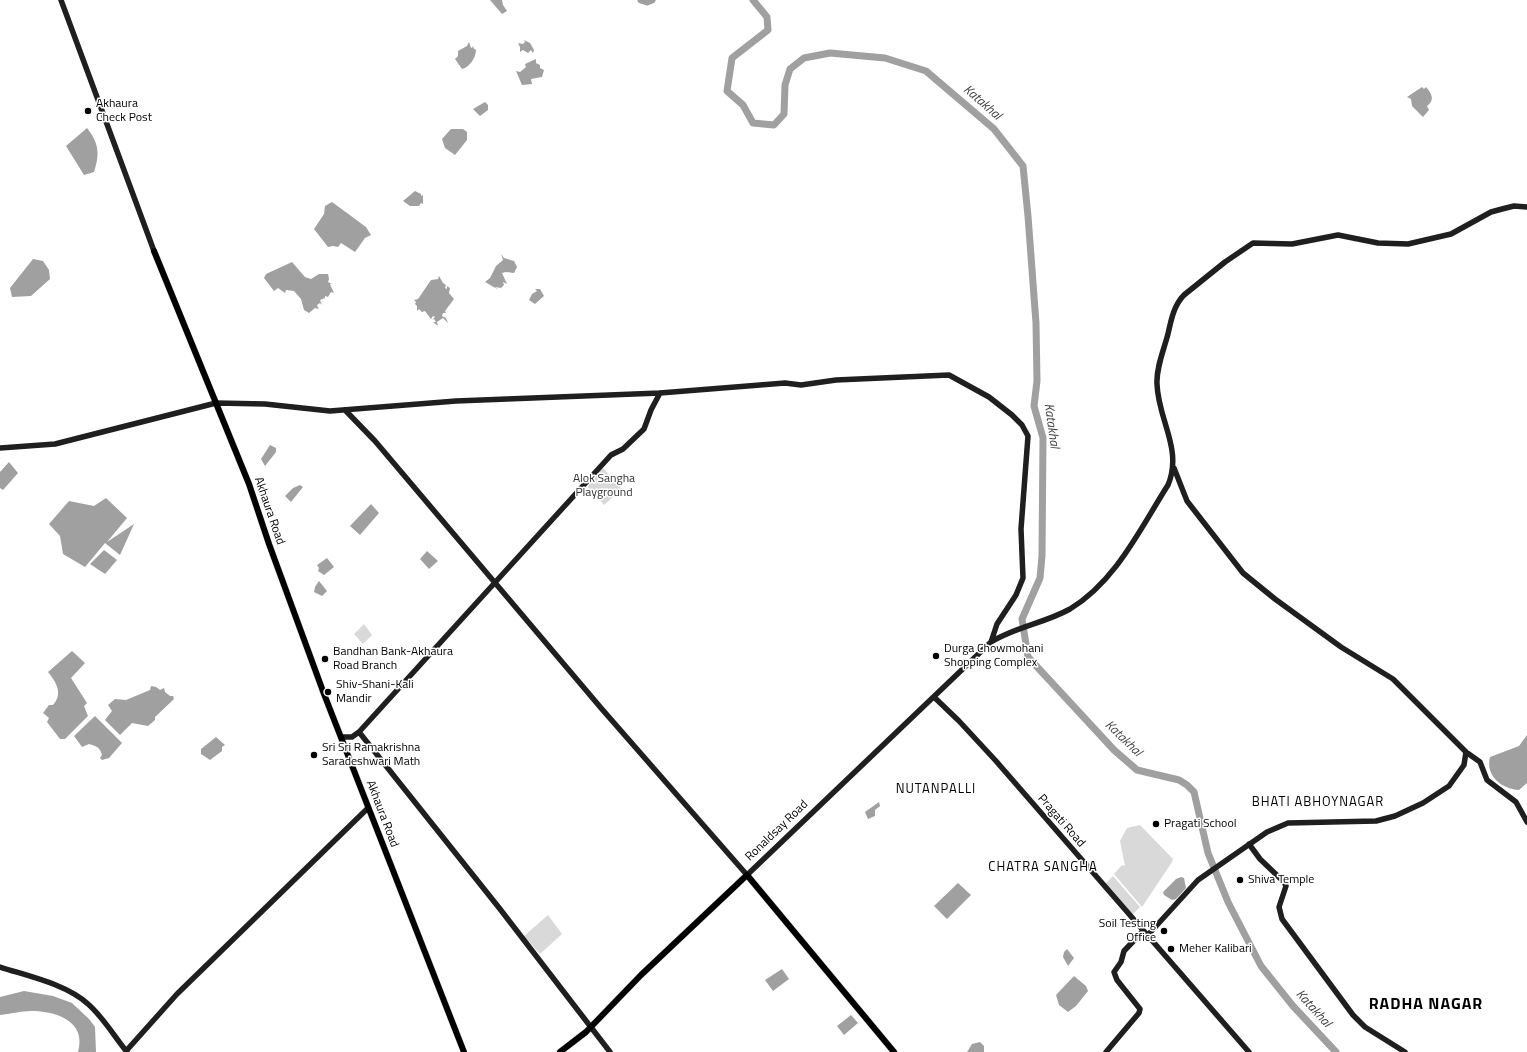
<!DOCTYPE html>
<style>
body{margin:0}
canvas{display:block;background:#fff}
</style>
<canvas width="1527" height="1052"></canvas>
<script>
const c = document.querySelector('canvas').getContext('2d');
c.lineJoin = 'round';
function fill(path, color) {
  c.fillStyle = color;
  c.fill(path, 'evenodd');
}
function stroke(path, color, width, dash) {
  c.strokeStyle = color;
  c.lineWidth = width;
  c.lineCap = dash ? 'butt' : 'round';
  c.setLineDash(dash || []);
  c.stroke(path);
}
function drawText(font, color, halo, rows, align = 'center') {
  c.font = font + ' "Titillium Web",sans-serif';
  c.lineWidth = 3;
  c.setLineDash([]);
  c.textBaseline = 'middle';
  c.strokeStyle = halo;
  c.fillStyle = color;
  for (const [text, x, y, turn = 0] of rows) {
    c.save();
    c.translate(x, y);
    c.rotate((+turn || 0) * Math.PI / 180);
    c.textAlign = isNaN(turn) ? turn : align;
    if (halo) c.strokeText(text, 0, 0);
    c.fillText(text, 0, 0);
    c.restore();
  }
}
const green = new Path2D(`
 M603,468L622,489L604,505L588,487L592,479Z
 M364,624L372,635L363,644L354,634Z
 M1140,825L1173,859L1172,862L1142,907L1114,874L1122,865L1125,866L1120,841L1127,828Z
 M1113,876L1140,907L1131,916L1105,884Z
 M548,915L562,934L540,954L524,936Z`);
const water = new Path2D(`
 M490,0H502L503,5L507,11L502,14Z
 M524,40L530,43L534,50L533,53L531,50L528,53L523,50L520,52V47L518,43L523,44L525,42Z
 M469,42L471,48L474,46L473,48L476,50C476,57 470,67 462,69L455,59L458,56V51L467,46Z
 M536,59V63L540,65V68L544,70L542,77L531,79L532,84L522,85L516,71L520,72L526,67L525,64Z
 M1422,87L1424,89L1426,87C1432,94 1435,100 1427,106L1429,110L1423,117L1412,106L1411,99L1407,97Z
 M485,102L488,105V110L480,116L473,109Z
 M87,128C99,143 100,154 94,172L84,175L66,146Z
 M451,129H463L467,132V140L455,155L445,148L442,139Z
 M415,191L421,194V196L423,195V204L421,203L419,206H410L403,201Z
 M332,202L366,227L371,235L365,238L355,252L341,243L338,247L333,246L328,247L314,229L324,214L325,206Z
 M501,254L504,258L514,261L517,267L514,273L506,272L502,273L507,284L503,282L504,285L501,288L495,287L499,290L485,282L490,278L496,266L503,260Z
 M33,259L43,261L49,270L50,279L31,296L12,297L10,288Z
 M292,262L305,277L311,279L319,274H328L329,279L328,282L332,284H330L334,293L331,292L328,297L325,296V298L320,300L322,305L320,303L317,305L318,308L319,307L318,309L315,308L309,313L304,310L301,299L294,291L286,290L285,293L278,288L274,291L264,278L266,274Z
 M439,276L443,283L446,285L445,288L447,289V286L450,288L449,293L454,299L445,311L446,313H443L442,316L446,318L448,323L443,318L437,322L438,326L433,322H436L434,319L432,320L435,317L433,316L431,319L425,311L422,312L419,309L417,311V306L415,304L416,302L414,300L418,299L431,280L438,279Z
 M535,289H540L544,296L535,304L529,300L532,294L537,291Z
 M270,445L276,448V452L265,466L261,459Z
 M9,462L18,473L3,490L0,488V472Z
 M300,485L303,487L291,502L285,496L293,488Z
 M106,498L127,518L107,542L134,524L120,555L105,543L85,567L63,554L60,536L49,524L69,501L94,506Z
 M371,504L379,513L360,535L350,526Z
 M104,550L117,560L105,574L90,564Z
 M427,551L438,561L429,569L420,559Z
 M327,558L334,567L324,575L318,571L319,568L317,565Z
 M319,581L327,591L322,596L314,592L315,587Z
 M72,651L85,663L71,678L87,703L84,706L88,716L65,739H60L47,722L49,718L43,713L49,705H53C63,694 57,683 48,672Z
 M151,686L156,687L160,690L164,688L165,692L170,696H173L174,699L155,717V720L148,726L132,723L120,735L105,720L112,711L108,705L115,699L126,700L150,690Z
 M95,716L122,743L109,758L102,760L100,758L102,755C100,747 96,746 89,744L82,747L74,736Z
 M1527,735V783L1519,790C1502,789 1485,776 1490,757L1519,746Z
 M216,737L225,745L222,747V751L210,760L201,754V749Z
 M879,802L880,806L875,810V816L868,819L865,812Z
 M1181,877L1184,878L1186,888L1176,899L1172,900L1164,895L1163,892L1176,879Z
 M958,883L971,895L947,919L934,906Z
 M1067,949L1074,958L1068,966L1063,957L1064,952Z
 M782,969L789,979L773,991L765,980Z
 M1074,976L1086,986L1088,991L1076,1006L1068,1012L1059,1005L1056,995Z
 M24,991L53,996L72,1003L89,1019L95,1027L96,1052H78C87,1021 56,1011 31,1011C21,1011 10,1014 0,1015V997Z
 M851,1015L858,1023L844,1035L837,1026Z
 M980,1042L984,1046V1052H967L972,1044Z`);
const river = new Path2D(`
 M641,0L647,2L652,0
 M753,0L767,17L768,30L732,58L727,91L743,105L753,123L774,125L784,114L785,85L790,69L804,58L830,53L885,58L926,71L994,129L1023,166L1028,216L1036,323L1037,381L1034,406L1043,438L1042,556L1040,578L1022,619L1028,657L1114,750L1137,770L1179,780L1187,785L1194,792L1208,853L1228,902L1261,966L1293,1006L1336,1052`);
const secondary = new Path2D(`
 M61,0L154,251
 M345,410L375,441L601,708L747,875L991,642C1015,627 1045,623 1070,609C1116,581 1140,529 1168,485C1183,449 1158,420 1157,384C1156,368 1164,349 1168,334C1171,320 1174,305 1184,295L1225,262L1253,243L1292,244L1338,235L1378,243L1408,244L1451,234L1491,212L1502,209L1514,206L1527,207
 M0,448L55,444L216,403L265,404L330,411L456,401L660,393L785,383L801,385L836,380L949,375L989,397L1012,415L1022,425L1028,436L1021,529L1023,578L1016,595L997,624L991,642
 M1174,468L1187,501L1243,573L1275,599L1341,647L1393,679L1466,752L1480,762L1487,780L1516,802L1527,822
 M934,697L959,721L996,761L1249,1052
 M359,732L500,909L610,1052
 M341,737H352L359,732L611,455L623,449L644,429L651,410L660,393
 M1249,844L1260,859L1284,882L1286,886L1279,907L1282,919L1353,1015L1365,1027L1405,1052
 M1147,936L1198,880L1267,832L1288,823L1376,821L1395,816L1423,803L1449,786L1464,765L1466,752
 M0,967C28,976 66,984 88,1004C103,1017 114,1036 127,1052
 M126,1051L177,994L368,808
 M1106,1052L1139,1013L1140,1009L1117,980L1114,972L1121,962L1124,951L1143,931`);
const primary = new Path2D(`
 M154,251L249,484L269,544L324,694L464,1052
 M560,1052L586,1032L641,975L747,875L894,1052`);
const markers = [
 [88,111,4,"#000"],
 [936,656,4,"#000"],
 [325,659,4,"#000"],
 [328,692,4,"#000"],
 [314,755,4,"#000"],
 [1156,824,4,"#000"],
 [1240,880,4,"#000"],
 [1164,931,4,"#000"],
 [1171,949,4,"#000"]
];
const poiNames = [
 ["Akhaura",96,104],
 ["Check Post",96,118],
 ["Durga Chowmohani",944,649],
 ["Shopping Complex",944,663],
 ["Bandhan Bank-Akhaura",333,652],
 ["Road Branch",333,666],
 ["Shiv-Shani-Kali",336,685],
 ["Mandir",336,699],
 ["Sri Sri Ramakrishna",322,748],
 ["Saradeshwari Math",322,762],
 ["Pragati School",1164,824],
 ["Shiva Temple",1248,880],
 ["Soil Testing",1156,924,"right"],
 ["Office",1156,938,"right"],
 ["Meher Kalibari",1179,949]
];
const parkNames = [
 ["Alok Sangha",604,479],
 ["Playground",604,493]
];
const streetNames = [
 ["Akhaura Road",269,511,71],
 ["Akhaura Road",382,814,69],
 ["Pragati Road",1061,821,49],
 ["Ronaldsay Road",777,831,-44]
];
const waterNames = [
 ["Katakhal",982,103,41],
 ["Katakhal",1051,426,82],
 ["Katakhal",1123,739,44],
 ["Katakhal",1313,1009,48]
];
const neighbourhoodNames = [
 ["NUTANPALLI",936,790],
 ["BHATI ABHOYNAGAR",1318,803],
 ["CHATRA SANGHA",1043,868]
];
const districtNames = [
 ["RADHA NAGAR",1426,1005]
];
fill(green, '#d9d9d9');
fill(water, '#a0a0a0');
stroke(river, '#a0a0a0', 7);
stroke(primary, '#dbdbdb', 7);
stroke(secondary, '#1f1f1f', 5.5);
stroke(primary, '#000', 6);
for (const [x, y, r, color] of markers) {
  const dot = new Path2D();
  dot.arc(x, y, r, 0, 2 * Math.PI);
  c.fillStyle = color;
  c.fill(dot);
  stroke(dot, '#fff', 1.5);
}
drawText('12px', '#000', '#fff', poiNames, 'left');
drawText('12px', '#303030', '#fff', parkNames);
drawText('12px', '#000', '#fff', streetNames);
drawText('italic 13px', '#414141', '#fff', waterNames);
c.letterSpacing = '1px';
drawText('13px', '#000', '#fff', neighbourhoodNames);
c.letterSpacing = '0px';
c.letterSpacing = '1px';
drawText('bold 16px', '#000', '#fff', districtNames);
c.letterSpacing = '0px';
</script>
